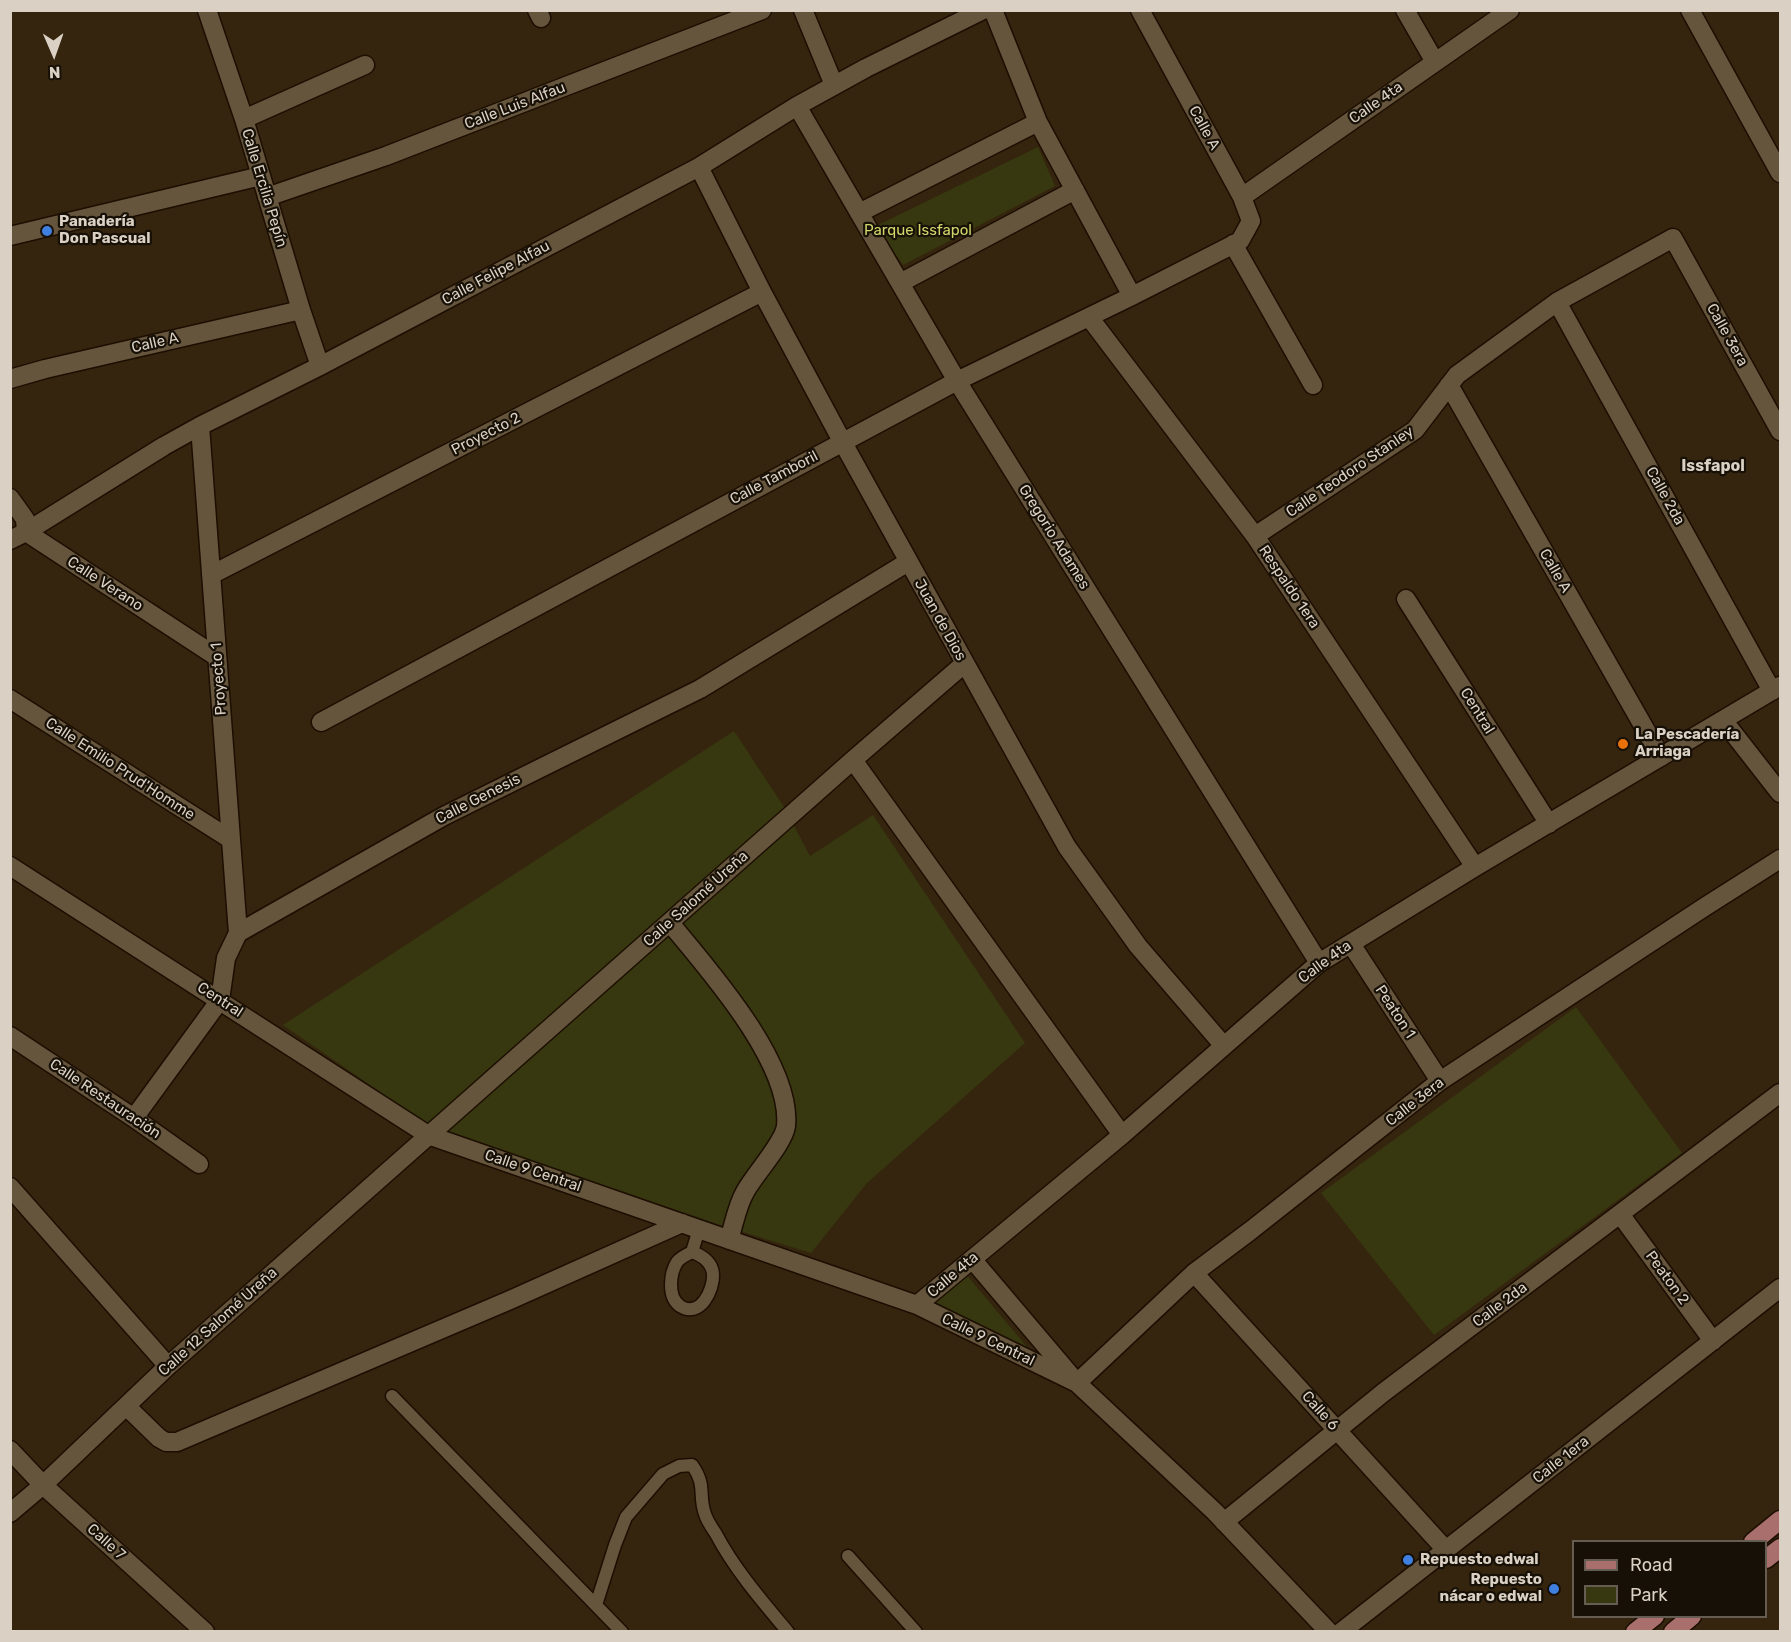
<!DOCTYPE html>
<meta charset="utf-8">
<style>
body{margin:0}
#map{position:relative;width:1791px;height:1642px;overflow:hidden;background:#35250f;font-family:Rubik,sans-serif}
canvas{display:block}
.frame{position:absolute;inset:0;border:12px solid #dad0c3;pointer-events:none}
.legend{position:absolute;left:1572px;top:1540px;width:195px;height:78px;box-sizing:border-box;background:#171007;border:2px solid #655d52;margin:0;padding:8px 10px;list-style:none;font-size:18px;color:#dad0c3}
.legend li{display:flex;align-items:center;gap:12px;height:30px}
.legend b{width:30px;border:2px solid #655d52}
.north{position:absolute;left:24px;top:24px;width:60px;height:60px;-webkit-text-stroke:4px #171007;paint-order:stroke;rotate:178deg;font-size:16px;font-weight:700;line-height:24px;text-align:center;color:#dad0c3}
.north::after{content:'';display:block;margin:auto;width:21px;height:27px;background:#dad0c3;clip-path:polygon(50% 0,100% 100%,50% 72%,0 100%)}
</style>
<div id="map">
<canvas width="1791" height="1642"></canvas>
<div class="frame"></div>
<ul class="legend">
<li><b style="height:8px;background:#a96f6c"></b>Road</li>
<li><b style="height:16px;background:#37380f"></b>Park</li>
</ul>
<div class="north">N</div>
</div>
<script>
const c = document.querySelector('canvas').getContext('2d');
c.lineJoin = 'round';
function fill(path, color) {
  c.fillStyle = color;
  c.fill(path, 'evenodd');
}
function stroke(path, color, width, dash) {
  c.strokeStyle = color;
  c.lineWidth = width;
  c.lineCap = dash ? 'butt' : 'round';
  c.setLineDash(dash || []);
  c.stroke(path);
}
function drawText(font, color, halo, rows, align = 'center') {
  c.font = font + ' Rubik,sans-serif';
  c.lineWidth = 4.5;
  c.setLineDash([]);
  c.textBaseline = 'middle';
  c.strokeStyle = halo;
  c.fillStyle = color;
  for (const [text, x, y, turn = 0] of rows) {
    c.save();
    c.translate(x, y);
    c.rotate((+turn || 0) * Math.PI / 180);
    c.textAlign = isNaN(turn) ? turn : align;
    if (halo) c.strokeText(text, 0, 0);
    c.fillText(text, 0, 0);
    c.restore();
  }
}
const green = new Path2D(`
 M1038,147L1055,186L903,265L876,226Z
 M734,731L784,807L810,856L873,815L1025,1043L867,1183L811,1253L717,1224L428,1125L283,1025Z
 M1576,1007L1682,1153L1434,1335L1321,1193Z
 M964,1272L1033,1354L930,1304Z`);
const lane = new Path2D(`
 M692,1252C703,1256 712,1262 713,1274C714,1290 700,1319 680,1306C667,1297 670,1273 677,1262C681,1257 686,1255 692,1252Z
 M692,1252L699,1229
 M392,1396L622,1632
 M848,1556L916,1632
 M596,1605L615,1545L626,1517L663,1474L679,1466L692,1465C707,1486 698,1495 705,1514C707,1521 712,1528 716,1534C735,1570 762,1601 788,1632`);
const street = new Path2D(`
 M207,10L244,119L301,310L320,366
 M537,10L541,18
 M803,10L834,85
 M993,10L1038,122L1132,296
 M1405,10L1435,62
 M1690,10L1780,173
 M797,106L957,381L1319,963
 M244,119L365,65
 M699,167L762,292L842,441L1067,847L1138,946L1224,1046
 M267,197L386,156L762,10
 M1242,197L1510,10
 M859,213L1038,122
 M10,236L261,176
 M1233,244L1313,385
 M900,283L1075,190
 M1557,302L1772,691
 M1089,317L1255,536L1475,867
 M10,379L45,369L301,310
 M1449,385L1661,757
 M200,426L238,933
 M10,498L25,519L26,532L217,657
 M1255,536L1415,430L1457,375L1557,302L1673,238L1780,431
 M10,540L26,532L164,446L200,426L320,366L699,167L797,106L866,68L983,10
 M211,575L762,292
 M1406,599L1549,824
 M10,699L230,839
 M1723,720L1780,793
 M321,722L957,381L1132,296L1240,241L1251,221L1242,197L1140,10
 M853,760L1122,1135
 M10,866L428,1135L917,1305L1077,1383L1215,1512L1329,1632
 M670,923C708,969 792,1063 786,1126C784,1143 754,1175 745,1192C737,1206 734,1224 729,1240
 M1351,944L1440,1081
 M10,1036L134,1118L199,1164
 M134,1118L220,1000L226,958L238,933L444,816L700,689L908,562
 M10,1187L168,1366
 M1620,1214L1713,1341
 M972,1259L1072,1377
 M1194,1273L1446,1550
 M917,1305L1122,1135L1319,963L1475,867L1780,686
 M1077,1383L1194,1273L1250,1231L1440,1081L1703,908L1780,859
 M126,1406L159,1438L166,1442H177L510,1300L682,1223
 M10,1450L43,1485L205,1632
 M10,1513L43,1485L168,1366L853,760L964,664
 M1224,1522L1384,1392L1780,1093
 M1341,1632L1780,1288`);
const primary = new Path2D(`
 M1753,1542L1780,1520
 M1766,1559L1780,1548
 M1635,1632L1655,1616
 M1673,1632L1692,1616`);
const markers = [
 [47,231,6,"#3f7fe0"],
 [1623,744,6,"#e8710a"],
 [1408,1560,6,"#3f7fe0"],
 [1554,1589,6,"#3f7fe0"]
];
const streetNames = [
 ["Calle 4ta",1376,103,-35],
 ["Calle Luis Alfau",515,106,-21],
 ["Calle A",1204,128,61],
 ["Calle Ercilia Pepín",264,188,73],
 ["Calle Felipe Alfau",496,273,-28],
 ["Calle 3era",1727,335,61],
 ["Calle A",155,343,-13],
 ["Proyecto 2",486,434,-27],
 ["Calle Teodoro Stanley",1350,472,-34],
 ["Calle Tamboril",774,478,-28],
 ["Calle 2da",1665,496,61],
 ["Gregorio Adames",1054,537,58],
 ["Calle A",1555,571,60],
 ["Calle Verano",105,584,33],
 ["Respaldo 1era",1289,587,56],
 ["Juan de Dios",940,620,61],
 ["Proyecto 1",219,679,-94],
 ["Central",1477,711,58],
 ["Calle Emilio Prud'Homme",120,769,33],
 ["Calle Genesis",478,799,-27],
 ["Calle Salomé Ureña",696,899,-42],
 ["Calle 4ta",1325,962,-36],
 ["Central",220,1000,33],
 ["Peaton 1",1395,1012,57],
 ["Calle Restauración",105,1099,34],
 ["Calle 3era",1415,1102,-38],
 ["Calle 9 Central",533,1171,19],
 ["Calle 4ta",953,1275,-40],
 ["Peaton 2",1667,1278,54],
 ["Calle 2da",1500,1305,-37],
 ["Calle 12 Salomé Ureña",218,1322,-42],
 ["Calle 9 Central",988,1340,26],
 ["Calle 6",1320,1411,48],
 ["Calle 1era",1561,1460,-38],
 ["Calle 7",106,1542,42]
];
const poiNames = [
 ["Panadería",59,222],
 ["Don Pascual",59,239],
 ["La Pescadería",1635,735],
 ["Arriaga",1635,752],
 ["Repuesto edwal",1420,1560],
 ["Repuesto",1542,1580,"right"],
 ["nácar o edwal",1542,1597,"right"]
];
const parkNames = [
 ["Parque Issfapol",918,231]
];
const neighbourhoodNames = [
 ["Issfapol",1713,466]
];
fill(green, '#37380f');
stroke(lane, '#1c0e00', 15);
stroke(street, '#1c0e00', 21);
stroke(primary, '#1c0e00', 21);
stroke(lane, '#66553d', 12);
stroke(street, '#66553d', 18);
stroke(primary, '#a96f6c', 18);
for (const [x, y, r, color] of markers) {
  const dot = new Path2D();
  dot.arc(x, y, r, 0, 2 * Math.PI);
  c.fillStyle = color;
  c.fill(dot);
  stroke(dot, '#171007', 2);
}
drawText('15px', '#dad0c3', '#171007', streetNames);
drawText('bold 15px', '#dad0c3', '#171007', poiNames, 'left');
drawText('15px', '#d0d669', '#171007', parkNames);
drawText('bold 16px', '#dad0c3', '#171007', neighbourhoodNames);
</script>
